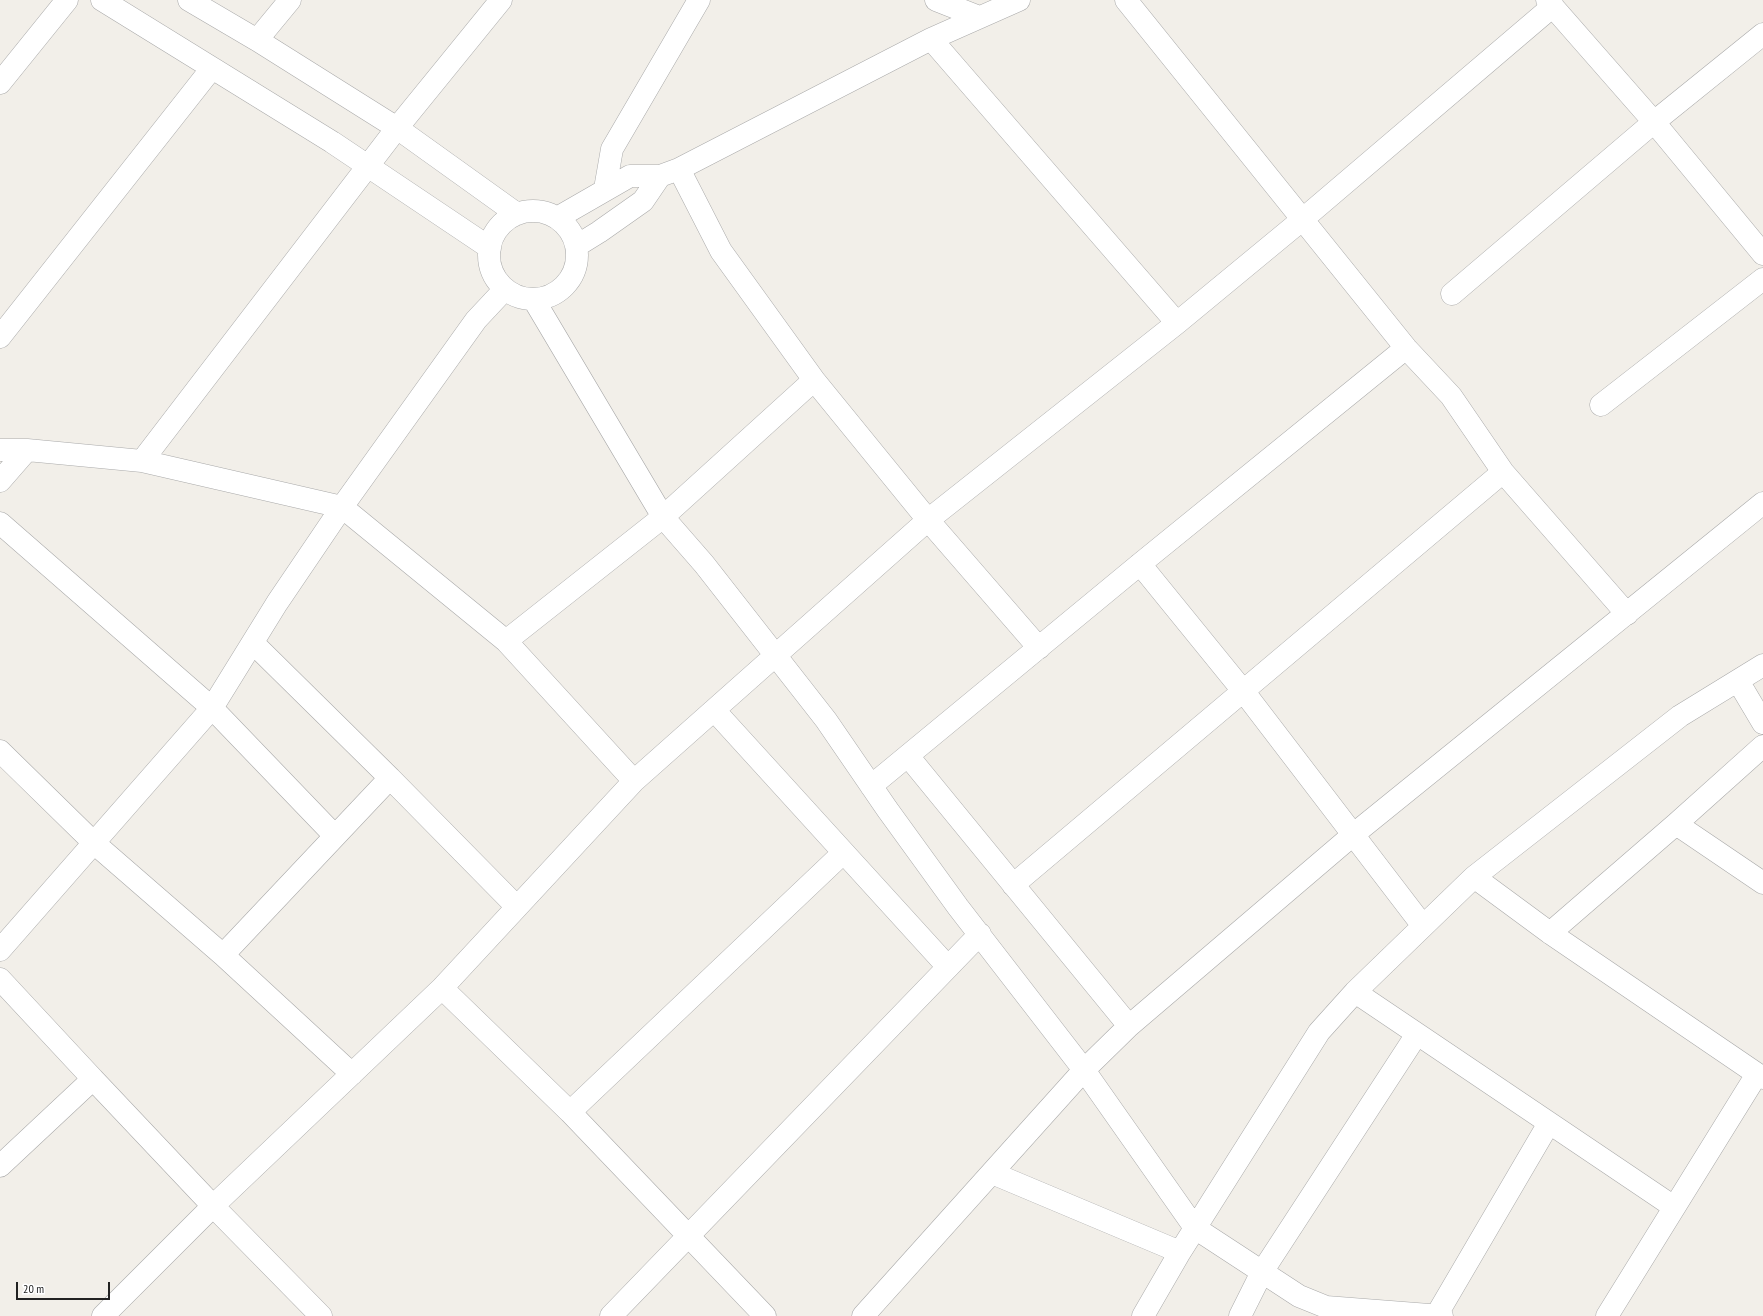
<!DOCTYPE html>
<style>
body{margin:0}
#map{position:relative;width:1763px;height:1316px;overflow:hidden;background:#f2efe9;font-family:"PT Sans Narrow",sans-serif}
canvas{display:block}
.scale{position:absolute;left:16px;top:1282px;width:94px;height:18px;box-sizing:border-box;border:2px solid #222;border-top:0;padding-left:5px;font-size:12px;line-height:14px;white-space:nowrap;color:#222;-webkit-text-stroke:3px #fff;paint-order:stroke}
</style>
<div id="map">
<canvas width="1763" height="1316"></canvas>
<div class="scale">20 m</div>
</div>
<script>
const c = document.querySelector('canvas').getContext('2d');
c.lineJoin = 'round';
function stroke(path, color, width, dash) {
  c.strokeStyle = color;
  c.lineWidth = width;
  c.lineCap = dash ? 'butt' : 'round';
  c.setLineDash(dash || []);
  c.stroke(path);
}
const minor = new Path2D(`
 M102,0L332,142L490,248
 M189,0L257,40L397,128L517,214
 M936,0L979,17
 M1126,0L1406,348L1451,396L1503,472L1627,614
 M1547,0L1654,122L1763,254
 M931,39L1177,323
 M257,40L290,0
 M0,83L67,0
 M679,169L721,251L814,380
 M605,189L612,149L699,0
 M489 255a44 44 0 1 1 88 0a44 44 0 1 1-88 0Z
 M557,218L630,176H660L679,169L931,39L1019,0
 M578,245L599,232L643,201L660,176
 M1452,294L1654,122L1763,34
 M534,300L663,517L704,564L826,720L887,809L958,907L1084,1070L1195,1228L1299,1296L1326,1307L1442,1316
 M0,337L212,68
 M1601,405L1763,279
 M0,450H27L142,461L342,507L506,641L634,781
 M142,461L397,128L501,0
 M0,481L27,450
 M0,523L212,708L335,836
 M1140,564L1244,692L1423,926
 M506,641L663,517L814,380L928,520L1039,648
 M253,643L390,778
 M1738,681L1763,723
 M714,710L948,967
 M0,751L94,843L223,955L352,1074
 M908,756L1129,1026
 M871,786L1140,564L1406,348
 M1676,824L1763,883
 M1474,877L1680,716L1763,665
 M1013,885L1503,472
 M1550,933L1676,824L1763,746
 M0,950L212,708L277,603L342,507L476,320L505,289
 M223,955L390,778L517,907
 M0,979L93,1079
 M442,988L570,1112L765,1316
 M1355,992L1674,1207
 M570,1112L843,853
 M0,1166L93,1079L213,1206L103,1316
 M992,1173L1180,1252
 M321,1316L213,1206L442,988L634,781L928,520L1177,323L1303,219L1553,6
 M611,1316L980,934
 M863,1316L1084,1070L1129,1026L1354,834L1763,503
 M1143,1316L1180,1252L1319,1032L1355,992L1474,877L1550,933L1763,1078
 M1240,1316L1262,1272L1417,1034
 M1436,1316L1549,1123
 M1607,1316L1757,1074`);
stroke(minor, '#a9a9a9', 23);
stroke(minor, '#fff', 22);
</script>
